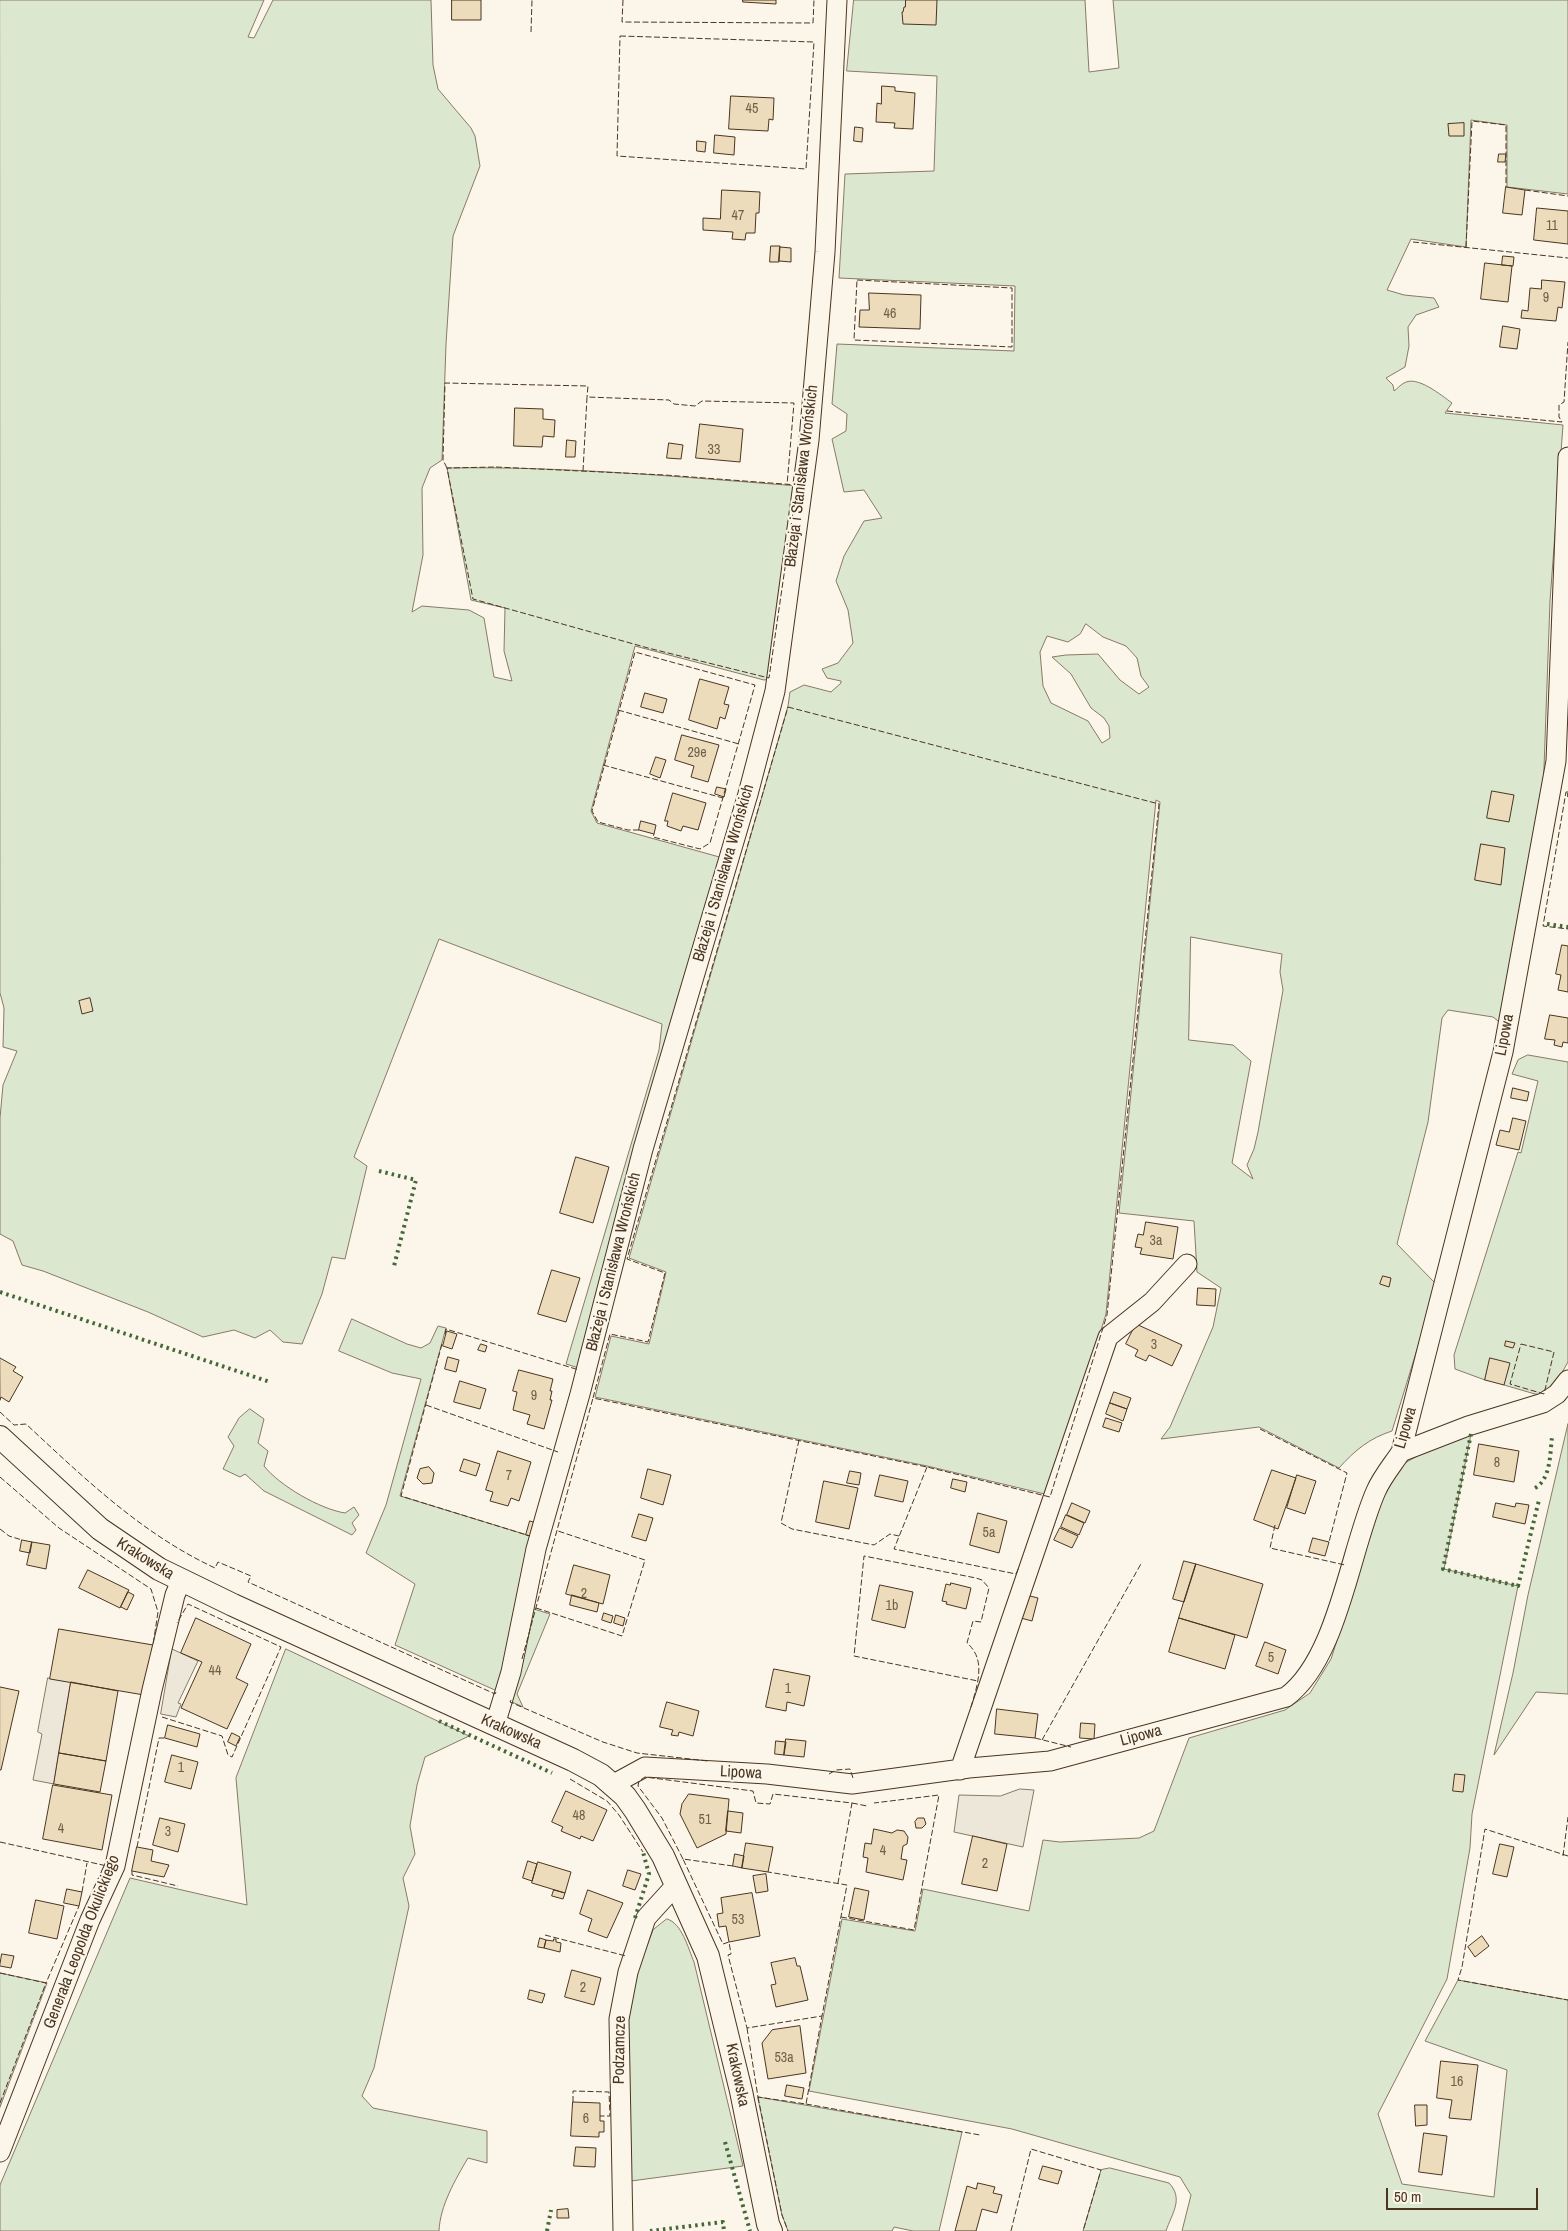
<!DOCTYPE html>
<meta charset="utf-8">
<style>
body{margin:0}
#map{position:relative;width:1568px;height:2231px;overflow:hidden;background:#fbf6e9;font-family:"Archivo Narrow",sans-serif}
canvas{display:block}
.scale{position:absolute;left:1386px;top:2188px;width:152px;height:22px;box-sizing:border-box;border:2px solid #4a3520;border-top:0;padding-left:6px;font-size:15px;line-height:18px;white-space:nowrap;color:#4a3520;-webkit-text-stroke:4px #fbf6e9;paint-order:stroke}
</style>
<div id="map">
<canvas width="1568" height="2231"></canvas>
<div class="scale">50 m</div>
</div>
<script>
const c = document.querySelector('canvas').getContext('2d');
c.lineJoin = 'round';
function fill(path, color) {
  c.fillStyle = color;
  c.fill(path, 'evenodd');
}
function stroke(path, color, width, dash) {
  c.strokeStyle = color;
  c.lineWidth = width;
  c.lineCap = dash ? 'butt' : 'round';
  c.setLineDash(dash || []);
  c.stroke(path);
}
function drawText(font, color, halo, rows, align = 'center') {
  c.font = font + ' "Archivo Narrow",sans-serif';
  c.lineWidth = 4;
  c.setLineDash([]);
  c.textBaseline = 'middle';
  c.strokeStyle = halo;
  c.fillStyle = color;
  for (const [text, x, y, turn = 0] of rows) {
    c.save();
    c.translate(x, y);
    c.rotate((+turn || 0) * Math.PI / 180);
    c.textAlign = isNaN(turn) ? turn : align;
    if (halo) c.strokeText(text, 0, 0);
    c.fillText(text, 0, 0);
    c.restore();
  }
}
const green = new Path2D(`
 M0,0H264L248,37L254,38L273,0H431L433,65L438,89L471,128L475,136L480,166L453,236L446,344L442,460L430,468L422,488L423,555L412,612L422,606L469,610L484,618L494,677L512,681L504,651L505,608L471,600L447,468C564,466 681,477 798,486L770,679L764,680L635,646L591,811L597,823L723,858L688,971L677,999L675,1029L582,1369L566,1364L659,1050L662,1024L439,939L354,1157L367,1166L345,1259L332,1257L322,1294L302,1344L283,1342L270,1330L255,1338L234,1330L203,1337L148,1312L43,1271L22,1265L13,1241L0,1234V1118L3,1085L17,1051L3,1047L4,1008L0,993Z
 M854,0H1085L1089,72L1119,68L1113,0H1568V194L1507,187V125L1471,120L1466,247L1411,239L1387,290L1404,295L1434,298L1439,307L1416,315L1408,327L1409,346L1405,367L1386,378L1393,385L1394,391C1397,389 1400,385 1404,383C1417,375 1441,395 1452,403L1445,413L1563,425L1550,601L1543,796L1503,1025L1493,1017L1448,1010L1442,1018L1428,1122L1397,1244L1435,1283L1438,1281L1392,1431C1370,1438 1355,1450 1339,1468L1259,1427L1161,1439L1170,1427L1213,1327L1221,1288L1197,1272L1194,1221L1119,1213L1160,802L1156,800L1106,1314L1049,1495L927,1466L595,1397L611,1336L649,1344L666,1272L629,1258L788,706L790,692L804,685L831,692L841,683V681L827,678L822,669L838,663L853,643L848,610L836,581L844,556L864,521L882,518L864,490L844,492L832,439L846,431L847,414L832,404L837,344L1014,351L1015,286L839,278L845,174L934,171L937,76L847,71ZM1086,624L1103,637L1126,646L1137,658L1141,676L1149,687L1139,694L1120,680L1098,654L1066,655L1052,657L1071,674L1091,708L1104,718L1109,726L1110,738L1102,743L1088,721L1051,703L1043,686L1040,652L1047,636L1068,642L1080,634ZM1191,937L1282,954L1280,972L1283,990L1258,1132L1254,1149L1247,1165L1253,1179L1232,1163L1251,1061L1233,1045L1189,1040Z
 M1528,1055L1568,1062V1362L1555,1385L1544,1395L1535,1394L1504,1385L1491,1358L1485,1380L1455,1369L1454,1355L1518,1152L1521,1153L1538,1081L1512,1074L1518,1060Z
 M352,1319L407,1344L421,1348L430,1343L438,1326L446,1328L400,1496L537,1538L497,1691L395,1645L415,1584L366,1553L386,1505L421,1379L392,1373L339,1351Z
 M250,1409L264,1419L258,1443L268,1451L264,1466C280,1486 320,1509 345,1513L354,1507L359,1515L352,1523L356,1530L352,1535L264,1491L245,1474L240,1477L223,1469L234,1446L228,1437L239,1418Z
 M1568,1424V1694L1536,1692L1494,1755L1513,1673L1528,1595Z
 M1471,1434L1444,1569L1518,1586L1472,1814L1470,1848L1447,1979L1378,2114L1402,2184L1494,2197L1507,2070L1425,2041L1458,1980L1568,2000V2231H1182L1191,2195L1180,2177L1012,2129L809,2091L842,1919L915,1931L923,1889L1029,1911L1043,1840L1060,1842L1139,1838L1154,1831L1189,1738L1285,1710L1310,1693L1331,1659L1385,1490L1403,1464L1444,1441Z
 M534,1609L550,1614L517,1694L523,1707L510,1701Z
 M286,1649L469,1736L425,1757L417,1785L410,1826L415,1854L403,1878L409,1906L374,2068L362,2096L373,2108L487,2131V2163L468,2158C455,2180 440,2206 439,2231H0V2185L130,1878L247,1905L236,1778Z
 M667,1919C682,1923 688,1948 694,1962L743,2166L631,2181L626,2068L629,2003L635,1977L653,1930Z
 M0,1973L47,1983L0,2107Z
 M758,2097L962,2132L939,2231H913L894,2227L892,2231H788L782,2215Z
 M1110,2168L1169,2183C1184,2199 1172,2213 1166,2231H1083L1101,2170Z`);
const parking = new Path2D(`
 M172,1649L198,1661L178,1703L181,1704L176,1717L161,1714Z
 M48,1678L71,1682L54,1784L33,1780L42,1734L38,1732Z
 M1020,1789L1034,1790L1023,1847L954,1832L959,1795L1000,1796Z`);
const building = new Path2D(`
 M452,0H481V20H452Z
 M743,0H776V4L743,2Z
 M906,0H937L936,25L903,24L902,12H903L904,7H905Z
 M882,86L895,87V91L915,93L913,129L894,128L895,123L876,122L877,103L881,104Z
 M731,96L774,98L773,120L769,119L768,131L729,129Z
 M1464,123V136H1449L1448,124Z
 M855,127L863,128L862,142L854,141Z
 M715,135L735,137L734,155L714,153Z
 M697,141L706,142L705,152L697,151Z
 M1499,154H1506L1505,162H1498Z
 M1506,187L1525,190L1522,215L1503,213Z
 M722,190L760,192L759,213H756L755,233H746L745,240L732,239L733,232L703,230V218L720,219Z
 M1537,208L1568,211V244L1534,240Z
 M771,246H780L779,262H770Z
 M780,247L791,248V262L779,261Z
 M1503,256L1514,257L1513,266L1502,265Z
 M1485,263L1512,266L1508,302L1481,299Z
 M1542,280L1565,282L1562,308L1558,307L1556,321L1521,318L1522,310L1528,311L1530,288L1541,289Z
 M869,293L921,295L920,329L859,327L860,310H869Z
 M1503,326L1520,329L1517,349L1500,347Z
 M515,408L543,409V419L555,420L554,437L543,436L542,447L514,446Z
 M700,424L743,429L740,462L696,458Z
 M567,440L576,441L575,457H566Z
 M669,443L683,445L681,459L667,458Z
 M700,679L729,687L724,704L729,705L725,719L720,717L717,729L689,720Z
 M645,693L667,699L663,713L641,707Z
 M682,735L719,745L708,782L691,777L694,766L675,760Z
 M656,757L666,760L660,778L650,774Z
 M717,787L726,789L724,797L715,794Z
 M1492,791L1514,795L1509,822L1487,818Z
 M673,793L706,803L698,830L683,826L681,831L667,826L668,821H665Z
 M641,821L656,825L654,834L639,830Z
 M1481,844L1505,848L1501,885L1475,880Z
 M1562,945L1568,946V992L1558,990L1561,975L1556,974Z
 M90,998L93,1011L82,1014L79,1001Z
 M1550,1015L1568,1018V1043L1563,1042L1562,1047L1554,1045L1555,1040L1545,1039Z
 M1513,1088L1529,1092L1527,1101L1511,1098Z
 M1513,1118L1526,1121L1519,1150L1496,1145L1500,1130L1509,1132Z
 M576,1157L609,1167L593,1223L560,1213Z
 M1146,1222L1178,1227L1173,1259L1140,1254L1142,1248L1135,1247L1138,1234L1143,1235Z
 M552,1270L580,1278L566,1322L538,1314Z
 M1383,1276L1391,1278L1389,1287L1380,1284Z
 M1198,1288L1216,1289L1215,1306L1197,1305Z
 M1136,1324L1182,1345L1172,1366L1149,1355L1146,1361L1135,1356L1138,1350L1126,1344Z
 M447,1331L457,1334L452,1349L443,1346Z
 M1506,1341L1515,1343L1513,1348L1505,1346Z
 M481,1344L487,1346L485,1352L478,1350Z
 M448,1357L459,1360L456,1372L445,1369Z
 M0,1358L16,1367L13,1371L23,1377L9,1402L1,1397L0,1400Z
 M1490,1358L1510,1363L1504,1385L1485,1380Z
 M519,1370L553,1379L550,1391H552L550,1400H552L544,1429L527,1424L530,1415L513,1410L517,1392L513,1391Z
 M460,1381L486,1389L480,1409L454,1402Z
 M1114,1392L1131,1398L1127,1409L1110,1403Z
 M1110,1403L1127,1409L1123,1421L1106,1414Z
 M1106,1418L1122,1423L1119,1432L1103,1427Z
 M1479,1444L1519,1451L1514,1482L1474,1475Z
 M498,1451L531,1462L519,1501L511,1498L508,1506L490,1501L493,1492L486,1490Z
 M464,1459L480,1464L476,1476L460,1471Z
 M429,1467L434,1473L432,1483L423,1484L417,1478L420,1469Z
 M648,1469L671,1475L663,1505L641,1498Z
 M1272,1470L1296,1478L1278,1529L1254,1520Z
 M850,1471L861,1473L859,1485L847,1483Z
 M880,1475L908,1481L903,1502L875,1496Z
 M1297,1475L1316,1481L1305,1514L1287,1508Z
 M953,1479L967,1482L965,1492L951,1488Z
 M824,1481L858,1488L849,1529L816,1522Z
 M1072,1503L1090,1511L1085,1523L1067,1515Z
 M1496,1503L1515,1507L1516,1503L1529,1505L1525,1524L1493,1517Z
 M978,1513L1007,1521L999,1553L970,1545Z
 M639,1514L653,1518L646,1541L632,1537Z
 M1066,1515L1084,1523L1079,1535L1061,1527Z
 M530,1521L539,1524L535,1537L526,1535Z
 M1060,1528L1078,1536L1072,1548L1054,1540Z
 M1313,1538L1329,1542L1325,1556L1309,1552Z
 M22,1540L32,1542L30,1553L20,1551Z
 M32,1542L50,1545L46,1569L27,1565Z
 M1184,1561L1196,1564L1184,1602L1173,1599Z
 M1196,1564L1263,1584L1247,1638L1179,1618Z
 M574,1565L610,1575L603,1604L566,1594Z
 M88,1570L129,1590L120,1608L79,1588Z
 M951,1583L971,1588L966,1609L946,1604L947,1602L942,1601L946,1584L950,1585Z
 M880,1585L913,1592L905,1628L872,1620Z
 M128,1592L134,1595L127,1610L121,1607Z
 M1022,1594L1038,1598L1032,1621L1017,1617Z
 M572,1595L599,1603L597,1612L570,1605Z
 M604,1613L613,1616L611,1623L602,1620Z
 M616,1615L625,1618L623,1626L614,1623Z
 M196,1618L251,1644L236,1678L248,1684L227,1729L181,1708L202,1662L181,1653Z
 M1179,1618L1235,1635L1225,1669L1169,1652Z
 M59,1629L153,1645L144,1695L50,1679Z
 M1265,1642L1286,1650L1278,1674L1256,1666Z
 M774,1669L810,1676L804,1706L787,1702L786,1711L766,1707Z
 M71,1682L118,1691L106,1761L59,1753Z
 M0,1687L19,1691L1,1770H0Z
 M667,1702L699,1711L693,1736L679,1732L678,1736L671,1735L673,1730L660,1727Z
 M997,1709L1038,1714L1035,1738L995,1734Z
 M1081,1723L1095,1724L1094,1739L1080,1738Z
 M168,1725L200,1734L197,1747L165,1738Z
 M232,1733L240,1737L236,1746L228,1742Z
 M786,1739L806,1741L804,1757L784,1755Z
 M776,1741L786,1742L784,1755L775,1754Z
 M59,1753L106,1761L100,1792L54,1784Z
 M172,1755L198,1762L191,1789L165,1782Z
 M1455,1774L1465,1775L1463,1792L1453,1791Z
 M53,1785L112,1795L102,1850L43,1839Z
 M566,1791L607,1810L593,1841L581,1836L580,1839L561,1831L563,1827L552,1822Z
 M689,1794L729,1799L726,1834L697,1848L680,1814L682,1804Z
 M728,1811L743,1813L741,1833L726,1831Z
 M160,1818L185,1824L178,1852L153,1845Z
 M918,1818H924L926,1824L922,1828H916L915,1822Z
 M874,1829L892,1833L897,1830L904,1831L908,1837L907,1844L903,1846L901,1859L907,1860L903,1880L866,1872L868,1858L863,1857L865,1843L871,1844Z
 M973,1836L1007,1844L997,1891L962,1884Z
 M746,1843L773,1847L768,1872L742,1868Z
 M1500,1844L1514,1847L1507,1877L1493,1874Z
 M137,1847L153,1850L151,1861L169,1865L164,1877L132,1871Z
 M735,1854L744,1856L742,1868L733,1866Z
 M528,1861L537,1864L532,1881L523,1878Z
 M538,1862L571,1872L565,1893L532,1883Z
 M628,1870L641,1874L635,1890L623,1886Z
 M766,1874L768,1891L756,1893L753,1876Z
 M855,1888L869,1891L864,1920L849,1917Z
 M67,1889L82,1892L79,1906L64,1903Z
 M554,1890L565,1893L563,1899L552,1896Z
 M588,1890L623,1903L607,1938L588,1931L592,1919L580,1914Z
 M752,1893L760,1936L729,1942L726,1926L719,1927L717,1914L723,1913L721,1898Z
 M36,1900L64,1906L57,1939L29,1933Z
 M1482,1936L1489,1946L1475,1957L1468,1947Z
 M540,1938L546,1940L544,1948L538,1947Z
 M554,1939H556V1942L561,1943L560,1952L544,1948L546,1940L553,1941Z
 M2,1954L14,1956L11,1968L0,1966Z
 M795,1958L797,1966H800L808,2000L776,2007L771,1985L776,1984L771,1963Z
 M572,1970L601,1978L594,2005L565,1997Z
 M530,1990L545,1994L542,2003L528,1999Z
 M800,2026L806,2073L768,2079L762,2043L772,2030Z
 M1441,2061L1478,2065L1471,2120L1449,2118L1452,2100L1437,2098Z
 M787,2085L804,2088L802,2099L785,2096Z
 M573,2102L600,2103V2121H604V2132H599V2137L571,2136Z
 M1415,2105H1427V2125L1416,2126Z
 M1424,2133L1447,2136L1442,2175L1419,2172Z
 M576,2147L596,2148L595,2167L574,2166Z
 M1043,2166L1062,2171L1058,2184L1039,2179Z
 M978,2183L995,2187L993,2193L1002,2195L997,2213L982,2209L976,2231H955L967,2186L976,2189Z
 M568,2209L569,2218H557V2210Z`);
const minor = new Path2D(`
 M1401,1452L1468,1426L1543,1403L1557,1394L1568,1380
 M495,1725L511,1672L536,1549L580,1394L643,1149L748,794L775,691L809,440L825,252L837,0
 M960,1770L1108,1337L1152,1302L1187,1264
 M612,1785L645,1767L767,1774L852,1784L969,1768L1050,1761L1286,1697C1338,1659 1350,1549 1376,1491C1382,1477 1393,1464 1401,1452L1503,1052L1556,761L1568,457
 M0,2152L90,1920L115,1866L152,1690L175,1595L181,1581
 M623,2231L619,2019L628,1972L646,1918L676,1885`);
const tertiary = new Path2D(`
 M0,1437L100,1529L159,1569L233,1605L573,1760L601,1775L625,1796L635,1810L663,1856L708,1956L741,2091L768,2224L771,2231`);
const hedge = new Path2D(`
 M1567,795H1568
 M1547,924L1568,927
 M379,1171L416,1180L394,1266
 M0,1292L270,1382
 M1471,1434L1443,1569L1518,1586L1539,1500
 M1535,1488C1551,1479 1550,1453 1552,1437
 M439,1721L552,1773
 M635,1918L649,1874L643,1852
 M725,2142L750,2231
 M547,2231L551,2210
 M650,2231L723,2222L724,2231`);
const fence = new Path2D(`
 M623,0L622,22L813,23L814,0
 M531,32L532,0
 M620,36L814,42L806,169L617,156Z
 M1525,190L1568,196
 M1413,242L1568,258
 M1466,247L1472,121L1506,125V187
 M857,280L1012,288V347L854,340Z
 M1447,411L1562,422L1559,417V405L1564,402L1568,342
 M496,467L665,475L797,485L769,678L648,648L473,599L447,468Z
 M447,468L443,460L445,383L588,386L587,397
 M583,471L587,397L669,400L674,404L695,406L702,401L794,403L787,485
 M788,707L1159,804L1107,1315L1050,1497L927,1467L593,1398L610,1334L648,1342L665,1273L627,1259Z
 M618,710L739,744
 M603,765L723,798
 M1568,792H1566L1543,926L1568,929
 M639,830H628L598,822L592,811L635,652L755,685L710,843L700,849L653,837L654,834
 M445,1334L446,1329L579,1370
 M442,1344L401,1496L530,1536
 M1521,1344L1554,1352L1544,1394L1510,1384Z
 M426,1405L558,1452
 M0,1412L14,1425L26,1424C84,1478 142,1534 215,1568L218,1562L251,1576L248,1582L495,1694L496,1692
 M1260,1429L1347,1473L1329,1542
 M799,1440L781,1523L792,1529L874,1545L890,1534L899,1536
 M927,1467L894,1549L1016,1574L1019,1567
 M0,1477L59,1528L151,1589L158,1612L153,1645
 M1275,1525L1270,1548L1345,1565
 M0,1529L9,1536L22,1540
 M536,1608L622,1636L645,1560L558,1531
 M522,1659L593,1398
 M511,1700L510,1702L603,1742L637,1753L708,1761
 M971,1707C977,1686 987,1660 967,1643L973,1621L981,1622L989,1588L982,1580L976,1578L864,1556L854,1656L978,1681
 M162,1717L222,1736L228,1755L232,1757L281,1647L188,1604L177,1623
 M1035,1738L1071,1747
 M1042,1740L1142,1562
 M829,1774L836,1770L850,1769L853,1778
 M570,1779L607,1801L619,1815L643,1852
 M852,1803L867,1806
 M0,1842L107,1866
 M137,1847L159,1738H165
 M1563,1856L1568,1817
 M1568,1856L1485,1829L1462,1967L1458,1980L1568,2000
 M683,1859L662,1818L638,1786L639,1781L645,1777L753,1791L756,1803L770,1804L773,1794L852,1803L838,1883
 M733,1866L683,1859L723,1944L729,1942L731,1954L728,1955L747,2028L822,2016L847,1885L768,1872
 M132,1871V1875L178,1886
 M82,1892L87,1863
 M841,1917L914,1930L939,1795L874,1803
 M545,1935L626,1956
 M0,1973L46,1983L79,1906
 M747,2028L758,2097L806,2104L822,2016
 M758,2097L782,2215L788,2231
 M573,2102V2091L609,2092L610,2116H600
 M0,2103L46,1983
 M806,2104L980,2135
 M1011,2231L1031,2149L1101,2170L1083,2231`);
const numberNames = [
 ["45",752,109],
 ["47",738,216],
 ["11",1552,226],
 ["9",1546,298],
 ["46",890,314],
 ["33",714,450],
 ["29e",697,753],
 ["3a",1156,1241],
 ["3",1154,1345],
 ["9",534,1396],
 ["8",1497,1463],
 ["7",509,1476],
 ["5a",989,1533],
 ["2",584,1594],
 ["1b",892,1606],
 ["5",1271,1658],
 ["44",215,1671],
 ["1",788,1689],
 ["1",181,1768],
 ["48",579,1816],
 ["51",705,1820],
 ["4",61,1829],
 ["3",168,1832],
 ["4",883,1851],
 ["2",985,1864],
 ["53",738,1920],
 ["2",583,1988],
 ["53a",784,2058],
 ["16",1457,2082],
 ["6",586,2119]
];
const streetNames = [
 ["Błażeja i Stanisława Wrońskich",802,476,-83],
 ["Błażeja i Stanisława Wrońskich",724,873,-74],
 ["Lipowa",1505,1035,-79],
 ["Błażeja i Stanisława Wrońskich",614,1262,-76],
 ["Lipowa",1406,1428,-74],
 ["Krakowska",145,1559,32],
 ["Krakowska",511,1732,24],
 ["Lipowa",1141,1736,-15],
 ["Lipowa",741,1773,3],
 ["Generała Leopolda Okulickiego",82,1942,-69],
 ["Podzamcze",620,2050,-89],
 ["Krakowska",737,2075,78]
];
fill(green, '#dce7d0');
stroke(green, '#887966', 1);
fill(parking, '#ede7d9');
stroke(parking, '#887966', 1);
fill(building, '#ecdcbc');
stroke(building, '#4a3520', 1);
stroke(minor, '#4a3520', 21);
stroke(tertiary, '#4a3520', 24);
stroke(minor, '#fbf6e9', 19);
stroke(tertiary, '#fbf6e9', 22);
stroke(hedge, '#436837', 4, [2.5, 4]);
stroke(fence, '#4a3520', 1, [6, 2.5]);
drawText('14px', '#725f47', null, numberNames);
drawText('16px', '#4a3520', '#fbf6e9', streetNames);
</script>
